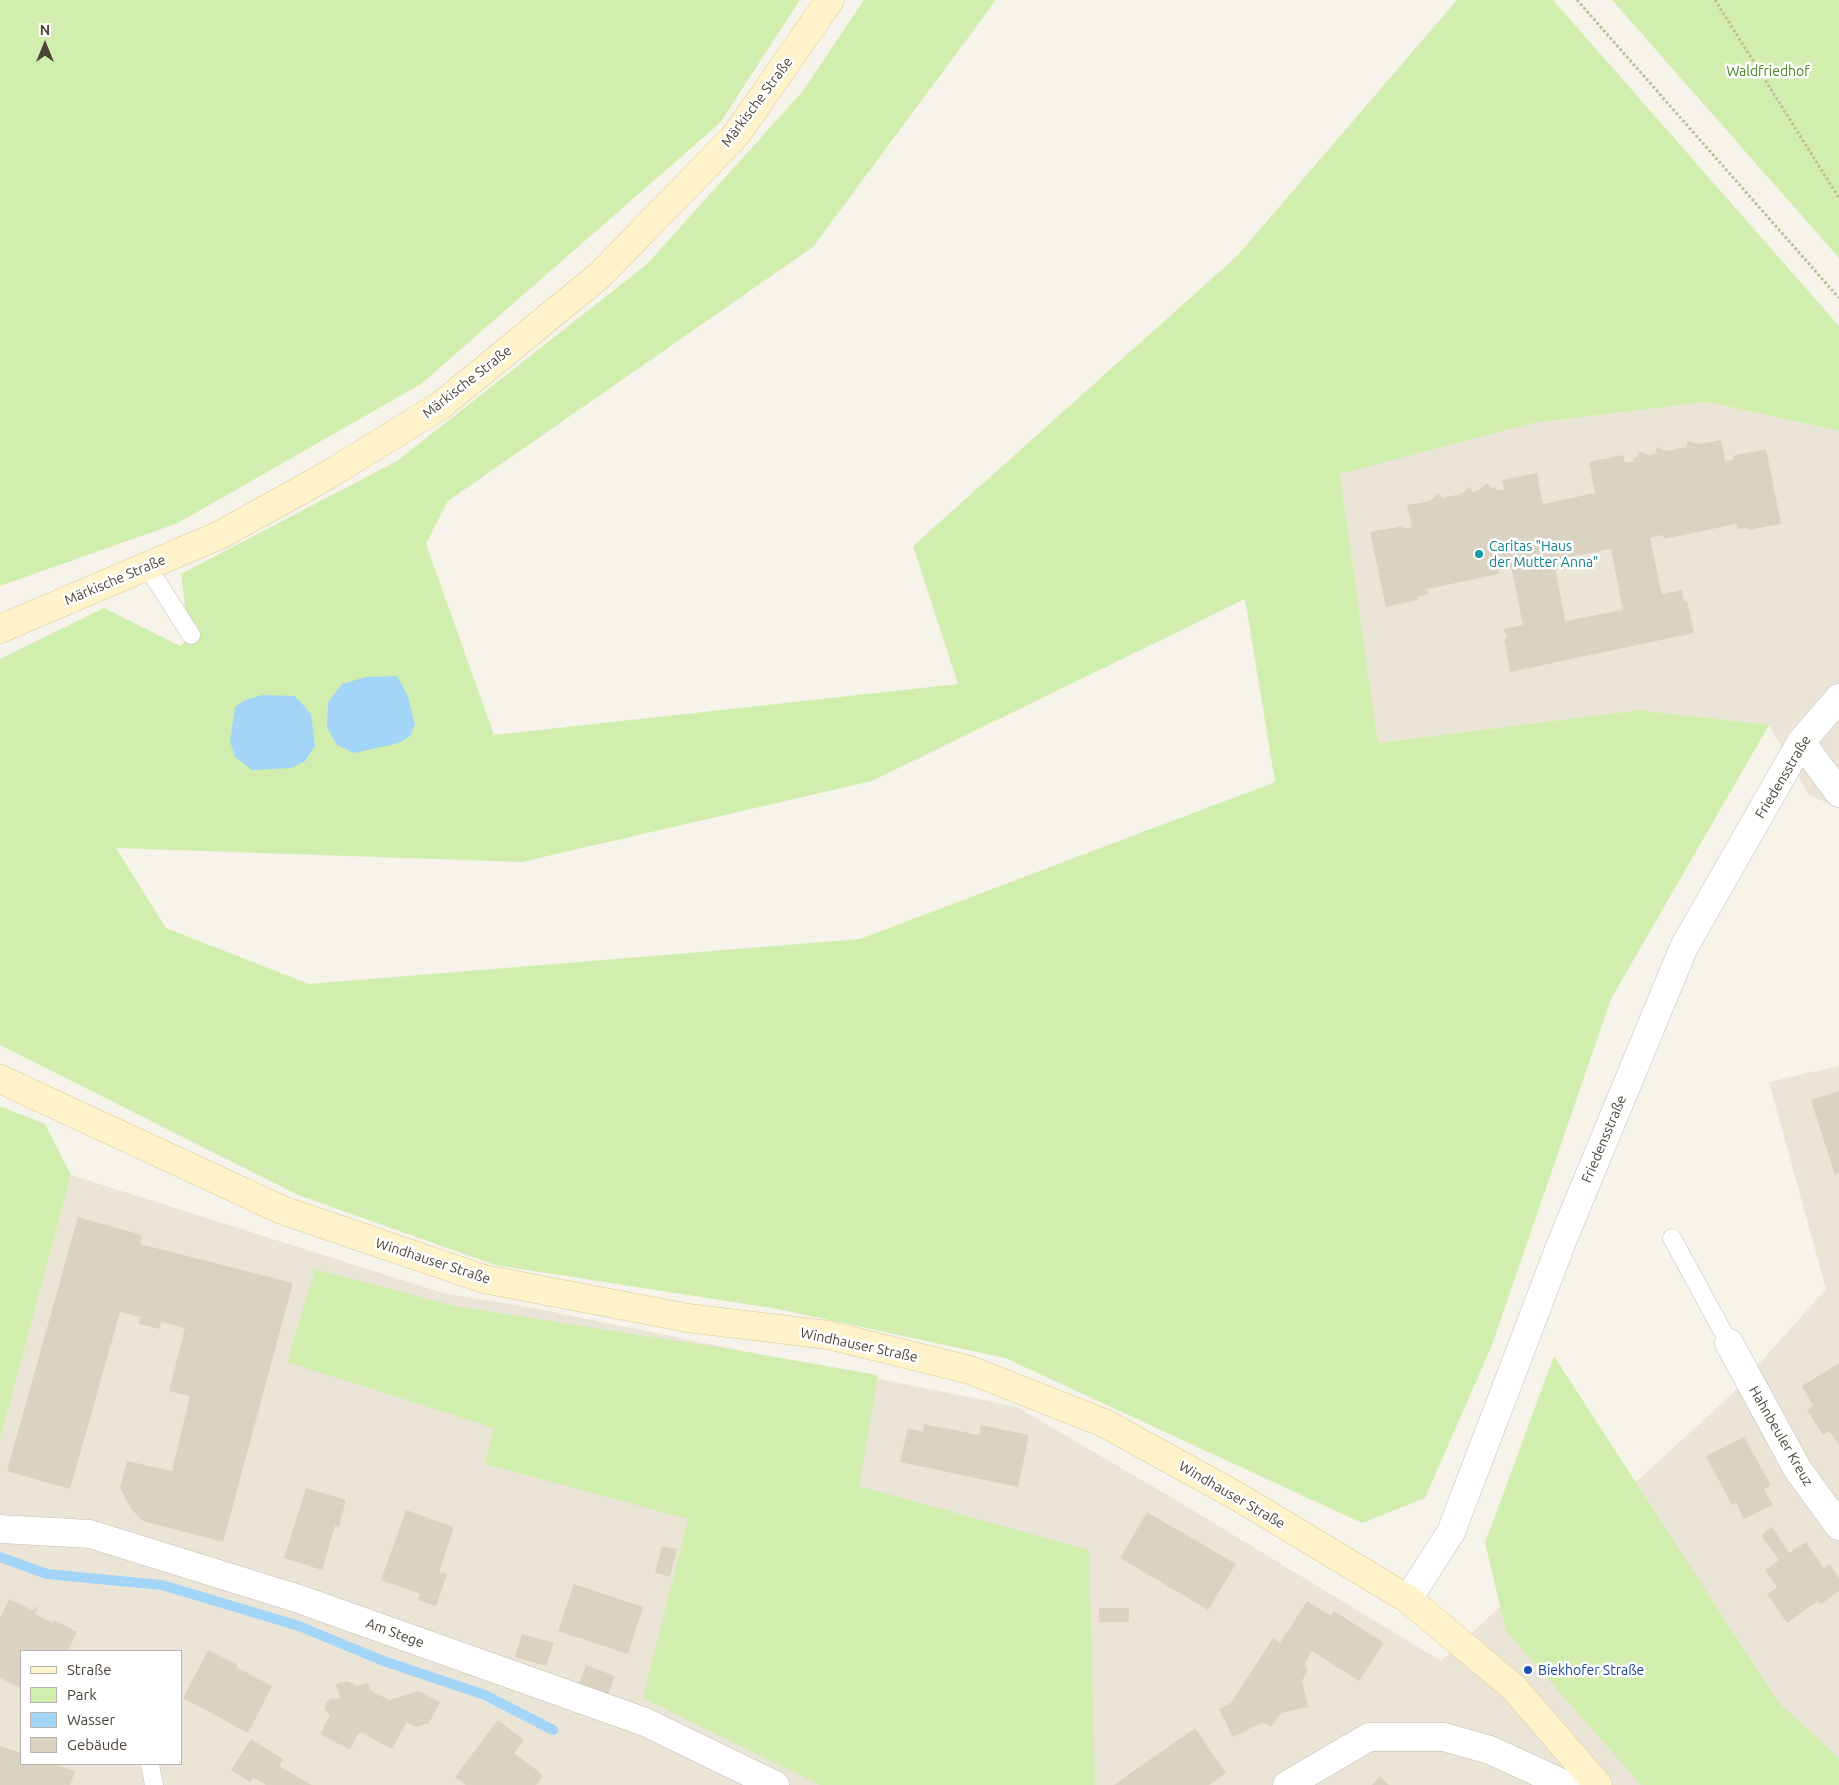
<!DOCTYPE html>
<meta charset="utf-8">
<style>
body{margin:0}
#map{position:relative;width:1839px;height:1785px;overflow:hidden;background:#f6f3ea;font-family:Ubuntu,sans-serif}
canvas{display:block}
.legend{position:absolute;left:20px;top:1650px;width:162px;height:115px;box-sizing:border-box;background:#fff;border:1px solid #b7b4af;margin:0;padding:6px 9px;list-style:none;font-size:15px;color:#4c4437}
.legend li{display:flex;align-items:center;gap:10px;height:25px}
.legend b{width:25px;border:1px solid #b7b4af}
.north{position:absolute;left:20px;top:20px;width:50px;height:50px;-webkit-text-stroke:4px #fff;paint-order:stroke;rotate:0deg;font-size:14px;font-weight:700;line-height:20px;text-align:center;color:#4c4437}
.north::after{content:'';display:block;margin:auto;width:18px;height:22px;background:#4c4437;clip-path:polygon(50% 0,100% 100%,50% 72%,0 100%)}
</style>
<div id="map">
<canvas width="1839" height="1785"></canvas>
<ul class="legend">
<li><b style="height:6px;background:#fff3cc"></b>Straße</li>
<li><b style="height:14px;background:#d2eeaf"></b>Park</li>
<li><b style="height:14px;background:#a2d5f8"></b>Wasser</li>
<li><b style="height:14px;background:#dcd2c1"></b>Gebäude</li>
</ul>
<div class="north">N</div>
</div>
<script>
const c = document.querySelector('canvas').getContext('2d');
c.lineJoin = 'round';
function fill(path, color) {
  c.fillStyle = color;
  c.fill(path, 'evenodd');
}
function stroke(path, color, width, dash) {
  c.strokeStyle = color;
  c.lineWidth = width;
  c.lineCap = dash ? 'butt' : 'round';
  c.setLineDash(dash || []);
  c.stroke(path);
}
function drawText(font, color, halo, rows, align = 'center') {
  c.font = font + ' Ubuntu,sans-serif';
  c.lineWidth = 5;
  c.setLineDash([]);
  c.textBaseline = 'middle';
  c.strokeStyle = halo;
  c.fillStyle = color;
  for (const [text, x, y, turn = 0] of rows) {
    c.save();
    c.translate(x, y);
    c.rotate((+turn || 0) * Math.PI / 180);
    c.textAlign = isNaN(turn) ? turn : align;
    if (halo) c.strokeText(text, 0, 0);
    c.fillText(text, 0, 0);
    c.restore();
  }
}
const residential = new Path2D(`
 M1707,402L1839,431V808L1809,795L1769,725L1639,710L1378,743L1340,473L1533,423Z
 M1839,1066V1785H0V1440L71,1175L443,1293L534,1308L1017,1407L1174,1499L1441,1661L1733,1393L1826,1289L1769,1082ZM21,1651H181V1764H21Z`);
const green = new Path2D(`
 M0,0H800L720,123L421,384L178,523L0,586Z
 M864,0H996L813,247L448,501L426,544L494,735L958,684L913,546L1237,256L1457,0H1553L1839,326V431L1707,402L1533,423L1340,474L1378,743L1639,710L1769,725L1611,999L1492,1345L1425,1498L1362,1523L1005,1358L778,1309L495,1265L298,1195L0,1045V659L104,608L180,646L199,628L186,613L181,574L397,461L647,264L802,92ZM1245,599L1275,782L860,939L309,984L166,928L116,848L522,862L872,781Z
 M1612,0H1839V258Z
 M0,1106L45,1124L71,1175L0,1440Z
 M315,1269L455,1306L735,1350L878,1375L859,1486L1089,1550L1095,1785H820L643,1698L688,1519L485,1464L494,1428L287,1362Z
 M1554,1356L1778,1702L1839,1758V1785H1641L1506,1631L1485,1543Z`);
const water = new Path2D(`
 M397,676L408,696L415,725L410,736L399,743L354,753L337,745L327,728L328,702L342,684L366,677Z
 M263,695L295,696L311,714L315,746L305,761L291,768L252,770L235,757L230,741L235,707L245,700Z`);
const stream = new Path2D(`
 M0,1557L47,1574L162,1585L299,1626L381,1660L485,1695L553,1730`);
const building = new Path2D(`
 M1721,440L1725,461L1733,460V456L1766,449L1781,524L1748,530V528L1738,529L1736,524L1664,539L1663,535L1650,538L1662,594L1682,590L1684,601H1687L1694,633L1510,672L1504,639H1507L1504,629L1523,625L1511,567L1498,570L1499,574L1427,589L1428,594L1418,597V600L1386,607L1370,532L1403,526V529L1412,527L1407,505L1430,501L1438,493L1442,498L1461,494L1469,487L1473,492L1479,490L1487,483L1491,488L1495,487L1496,490L1504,489L1502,480L1537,473L1543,504L1595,493L1589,462L1623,455L1625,463L1634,461L1633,458L1637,457L1639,451L1649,455L1655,454L1657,447L1667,451L1686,447L1688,441L1698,444ZM1611,549L1623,610L1565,621L1554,560Z
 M1839,1091V1173L1835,1175L1811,1100Z
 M78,1217L142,1235L140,1244L293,1283L223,1542L143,1521L131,1509L120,1488L127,1461L172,1471L190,1396L169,1391L185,1328L161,1322L160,1329L139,1324L140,1317L120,1312L70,1489L7,1471Z
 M1839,1363V1445L1829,1431L1823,1435L1807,1410L1813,1406L1802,1386Z
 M924,1424L979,1435L981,1425L1029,1435L1018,1487L900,1462L908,1428L923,1432Z
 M1744,1437L1771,1485L1764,1489L1773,1505L1744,1519L1736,1503L1732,1505L1706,1456Z
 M306,1488L346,1500L339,1527L335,1526L322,1570L284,1558Z
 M406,1510L454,1527L439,1572L447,1574L436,1606L418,1600L420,1594L381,1580Z
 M1147,1512L1236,1564L1208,1610L1120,1558Z
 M1772,1527L1789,1553L1806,1542L1824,1569L1830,1564L1839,1578V1591L1821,1604L1818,1601L1787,1623L1767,1594L1777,1587L1765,1570L1779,1560L1761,1535Z
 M662,1546L677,1549L670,1577L655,1573Z
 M574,1584L643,1607L628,1654L558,1631Z
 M9,1599L34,1611L37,1606L38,1607L35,1614L53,1623L54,1620L77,1632L68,1651H21V1688L0,1678V1618Z
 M1307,1601L1331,1616L1334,1611L1384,1643L1359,1681L1312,1651L1305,1662L1307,1672L1302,1681L1308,1707L1281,1713L1271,1727L1263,1722L1233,1737L1219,1709L1231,1703L1273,1638L1280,1643Z
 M1099,1608H1129V1622H1099Z
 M522,1634L554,1643L546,1666L515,1657Z
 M208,1650L238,1665L236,1667L272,1686L248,1733L183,1698Z
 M586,1665L615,1676L608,1695L579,1684Z
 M347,1681L357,1686L368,1683L370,1690L389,1700L418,1691L440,1702L429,1723L416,1727L407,1722L392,1749L362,1733L358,1734L350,1750L320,1734L330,1715L325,1709L326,1702L331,1698L340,1699L336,1684Z
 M498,1720L524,1740L514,1753L543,1775L536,1785H466L455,1777Z
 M1195,1728L1226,1773L1209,1785H1114Z
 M251,1739L283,1759L279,1766L312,1785H266L253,1777L250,1782L231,1770Z
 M0,1746L21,1753V1764H54L75,1771L70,1785H0Z
 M1380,1776L1389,1785H1372Z`);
const path = new Path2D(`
 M1577,0L1839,298
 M1715,0L1839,198`);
const service = new Path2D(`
 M147,566L191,635
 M1672,1238L1729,1343
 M150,1764L154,1785`);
const minor = new Path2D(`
 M1801,742L1839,793
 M1729,1343L1798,1470L1839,1526
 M0,1529L90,1534L299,1599L645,1722L775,1785
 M1408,1599L1451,1532L1563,1239L1684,947L1801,742L1839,698
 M1287,1785L1369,1737H1444L1490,1750L1566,1785`);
const secondary = new Path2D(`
 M0,629L220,535L328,475L440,406L600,275L736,135L830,0
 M0,1079L282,1210L484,1279L688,1318L828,1335L970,1370L1104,1423L1235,1495L1408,1599L1513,1687L1598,1785`);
const markers = [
 [1479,554,5,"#0f9aa8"],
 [1528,1670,5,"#1a4fb4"]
];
const parkNames = [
 ["Waldfriedhof",1768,71]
];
const streetNames = [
 ["Märkische Straße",757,102,-53],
 ["Märkische Straße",467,382,-38],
 ["Märkische Straße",115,580,-23],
 ["Friedensstraße",1783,777,-59],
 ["Friedensstraße",1604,1139,-67],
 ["Windhauser Straße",433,1261,18],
 ["Windhauser Straße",859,1345,12],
 ["Hahnbeuler Kreuz",1781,1436,60],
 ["Windhauser Straße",1232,1495,30],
 ["Am Stege",395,1633,20]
];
const cultureNames = [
 ["Caritas \"Haus",1489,546],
 ["der Mutter Anna\"",1489,562]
];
const transitNames = [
 ["Biekhofer Straße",1538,1670]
];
fill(residential, '#ebe5d8');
fill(green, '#d2eeaf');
fill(water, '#a2d5f8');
stroke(stream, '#a2d5f8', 10);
fill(building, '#dcd2c1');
stroke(service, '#c6beae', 19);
stroke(minor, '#c6beae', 29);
stroke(secondary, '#dbc896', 29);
stroke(path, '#c7b79b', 3, [2.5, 2.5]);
stroke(service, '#fff', 18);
stroke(minor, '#fff', 28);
stroke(secondary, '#fff3cc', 28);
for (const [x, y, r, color] of markers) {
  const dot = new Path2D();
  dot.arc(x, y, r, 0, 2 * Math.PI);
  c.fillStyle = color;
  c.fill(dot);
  stroke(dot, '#fff', 2);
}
drawText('14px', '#488523', '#fff', parkNames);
drawText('14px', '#4c4437', '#fff', streetNames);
drawText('14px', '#0d838f', '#fff', cultureNames, 'left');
drawText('14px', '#164399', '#fff', transitNames, 'left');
</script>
